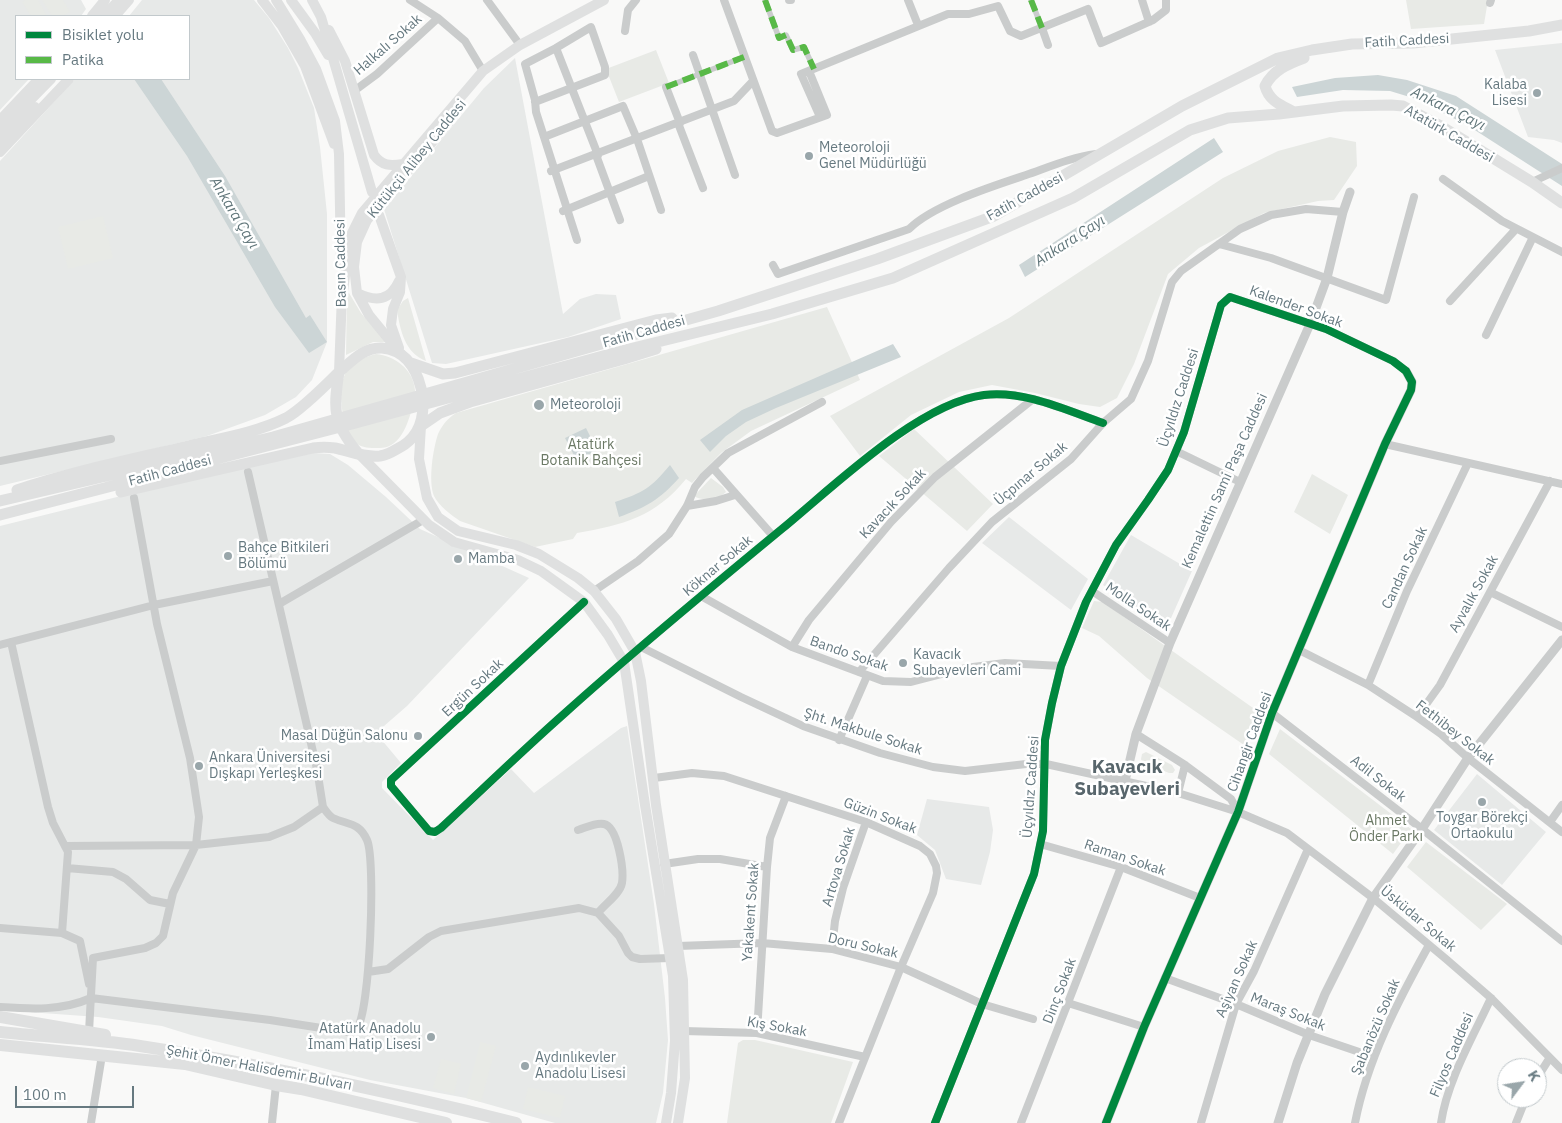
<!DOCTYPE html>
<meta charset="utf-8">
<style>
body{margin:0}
#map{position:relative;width:1562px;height:1123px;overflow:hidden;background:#f9f9f8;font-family:"IBM Plex Sans",sans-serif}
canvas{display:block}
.legend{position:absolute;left:15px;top:15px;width:175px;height:65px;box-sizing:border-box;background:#fff;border:1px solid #c2c9cc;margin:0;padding:6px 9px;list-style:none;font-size:15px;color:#667980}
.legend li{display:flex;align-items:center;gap:10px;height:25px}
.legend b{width:25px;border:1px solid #c2c9cc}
.north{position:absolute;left:1497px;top:1058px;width:50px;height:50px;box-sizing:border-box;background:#fff;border:1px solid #c2c9cc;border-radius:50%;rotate:59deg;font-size:14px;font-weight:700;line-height:20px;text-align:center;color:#667980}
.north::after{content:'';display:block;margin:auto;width:18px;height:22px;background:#99a6aa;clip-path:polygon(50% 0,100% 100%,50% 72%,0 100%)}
.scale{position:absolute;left:15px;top:1086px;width:119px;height:22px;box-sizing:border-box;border:2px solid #667980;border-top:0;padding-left:6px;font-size:15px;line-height:18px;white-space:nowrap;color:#667980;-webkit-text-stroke:4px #fff;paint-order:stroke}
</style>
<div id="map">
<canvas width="1562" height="1123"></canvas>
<ul class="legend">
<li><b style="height:6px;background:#00873e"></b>Bisiklet yolu</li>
<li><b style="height:6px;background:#58b947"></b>Patika</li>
</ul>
<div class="north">K</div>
<div class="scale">100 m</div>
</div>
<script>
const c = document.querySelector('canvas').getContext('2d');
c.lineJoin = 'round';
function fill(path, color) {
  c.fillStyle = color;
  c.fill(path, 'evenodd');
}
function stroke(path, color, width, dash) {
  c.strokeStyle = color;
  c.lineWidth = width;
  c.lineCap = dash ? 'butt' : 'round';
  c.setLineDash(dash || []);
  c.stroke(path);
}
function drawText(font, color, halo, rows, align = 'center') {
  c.font = font + ' "IBM Plex Sans",sans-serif';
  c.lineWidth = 5;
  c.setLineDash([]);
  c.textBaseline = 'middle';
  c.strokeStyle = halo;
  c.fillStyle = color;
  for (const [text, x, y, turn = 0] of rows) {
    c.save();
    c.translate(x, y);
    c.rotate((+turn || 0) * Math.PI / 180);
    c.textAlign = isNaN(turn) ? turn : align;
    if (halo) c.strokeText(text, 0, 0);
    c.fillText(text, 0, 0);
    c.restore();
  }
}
const built = new Path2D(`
 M0,0H81L86,9L81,16H16V79H29L0,110Z
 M142,0H254L269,18L288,48L298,68L314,108L320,147L327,214V342L312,380L296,397L265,415L207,436L0,486V161L75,79H189V16H129Z
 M1562,43V143L1554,140L1528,137L1495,50Z
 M515,58L563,314L580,299L596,294L616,295L621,319L568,337L446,364L432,363L384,209L484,88Z
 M313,453L330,454L348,465L386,497L420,529L529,578L407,706L376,733L401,763L382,782V788L433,840L511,769L534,793L621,728L627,726L654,904L665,998L668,1040L663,1093L656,1123H555L466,1098L370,1080L191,1035L162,1026L98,1017L0,1010V526L121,496Z
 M1009,517L1088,579L1071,610L982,543Z
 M1131,535L1192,571L1167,627L1103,585Z
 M1477,774L1546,832L1502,885L1434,830Z
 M927,799L989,807L993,830L990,852L981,885L946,879L935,850L917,835Z`);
const green = new Path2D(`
 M25,0H38L47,16H31L22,2Z
 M42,0H63L70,12L62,16H52Z
 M1406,0H1488L1484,24L1411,29Z
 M656,50L669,83L619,102L606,69Z
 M1330,137L1356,142L1357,166L1334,200L1318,201L1264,213L1199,248L1168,274L1134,364L1117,398L1100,407L1079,404L1035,393L992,385L959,392L911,415L860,456L830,416L1009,318L1223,178L1278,151Z
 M103,216L113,258L68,269L58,227Z
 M349,293L361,313L386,342H373L346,355L347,295Z
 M408,298L426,361C405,353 400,330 397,310L403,301Z
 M827,307L860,380L751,431L721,453L692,483L686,479C655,517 623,525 577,533L573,539L535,547L460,521C451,515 439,506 434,496C428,481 433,449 438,434C442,425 448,418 456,413Z
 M376,354C395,356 413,369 415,390C415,397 413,405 411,412C406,429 398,449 378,448C370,448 362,448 356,443C342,431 337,390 345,374C351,362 364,357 376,354Z
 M914,429L993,504L967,531L879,456Z
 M1312,474L1348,495L1330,534L1294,512Z
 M711,478L723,487L726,492C719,499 703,502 694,496Z
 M1094,601L1103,602L1263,715L1244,745L1147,678L1099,636L1082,628Z
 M1280,729L1411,829L1393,854L1269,754Z
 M1146,752L1172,765L1175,770L1173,773H1169L1142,762L1141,759L1142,754Z
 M1426,842L1507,904L1481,930L1407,867Z
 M743,1040H755L853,1062L831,1123H727L738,1043Z
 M480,1042L496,1046L481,1102L466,1098Z
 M441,1059L461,1064L454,1094L433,1088Z
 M528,1087L565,1096L560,1118L523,1109Z`);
const water = new Path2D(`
 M1378,75L1407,80L1456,96L1562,164V186L1467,125L1413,98L1390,91L1343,90L1297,97L1292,87L1335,78Z
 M134,79H161L225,176L306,318L310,315L327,342L309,353L275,307L187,156Z
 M1214,138L1223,152L1025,277L1019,265Z
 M893,344L901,357L776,408L746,422L726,436L710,452L700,440L742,410Z
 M586,428L590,436L589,441L593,442L597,450L577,461L565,438Z
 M670,465L679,478C659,500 647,507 619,517L615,502C644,492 650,489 670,465Z`);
const pedestrian = new Path2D(`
 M765,0L779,38L786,35L793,50L804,47L814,69
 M1031,0L1042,28
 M666,87L744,57`);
const minor = new Path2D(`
 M410,0L438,18L465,41L483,71
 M487,0L520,45
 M724,0L772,131L777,133L827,115L809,71
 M789,0H791
 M908,0L918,25
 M1142,0L1149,22
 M1490,3L1491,0
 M1042,28L1048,45
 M625,31L628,10L636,0
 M693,55L735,175
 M666,87L680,123
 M354,91L377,74L438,18
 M535,102L605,75V67L591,27L556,48
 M820,117L801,74L948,14H969L998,6L1010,31L1021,36L1088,9L1101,43L1153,20L1166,10V0
 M678,123L703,188
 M544,137L623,106L637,139L661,210
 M596,155L620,220
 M551,171L734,101L753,81
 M1443,179L1502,221L1562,252
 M1532,182L1562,168
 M563,211L649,176
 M577,240L536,112L535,100L525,64L556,48L598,155
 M1219,244L1271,258L1386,300L1414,197
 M773,265L778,274L909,229C933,205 993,186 1026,175C1049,167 1072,157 1096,154
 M1450,301L1516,229
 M1486,335L1533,237
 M1385,444L1562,484
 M1176,451L1240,482
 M0,461L111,439
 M713,468L773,536
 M687,506L716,501L735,495
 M594,591L638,561L669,534L687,506L695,487L703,477L728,453L822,402
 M1092,591L1170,643
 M1490,592L1562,627
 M701,596L792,647L883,681L911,682L965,668L1005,663L1061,666
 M584,602L391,780V786L429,831L435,832L441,828C482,790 523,750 565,713C636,649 709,589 783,528C833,487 919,403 984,395C1024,390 1066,410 1103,423
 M279,604L423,520
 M11,642L48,807L53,823L68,852L62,933L80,941L89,984
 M0,645L154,605L273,581
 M641,647L741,697L803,726L880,753L933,767L965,771L1026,764H1046L1178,793L1238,812L1287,833L1373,898L1446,959L1491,998L1562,1070
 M792,647L809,620L891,522L935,477L1033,399
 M1299,650L1368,685L1417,717L1441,734L1468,758L1562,832
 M859,672L949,568L992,522L1071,459L1103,423L1131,399L1148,361L1172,282L1181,271L1240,229L1271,215L1306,209L1343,212
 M1368,685L1407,591L1468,463
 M1272,713L1422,829L1562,941
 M1417,717L1440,685L1550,481
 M1136,734L1185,765L1231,799L1238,812
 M839,740L867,676
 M654,778L692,773L724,776L866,822L920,846L930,854L936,866L937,873L933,893L901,967L839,1123
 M1178,793L1185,765
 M1550,822L1562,805
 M578,830C585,828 596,822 604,824C618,827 624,870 622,883C620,894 605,904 598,913
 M1040,844L1121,867L1200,898
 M65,846L196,845L269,837L294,827L323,807L317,769L248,472
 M664,864L698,859H720L767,867
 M67,868L113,872L126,879L150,900L170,904
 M0,928L62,933
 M678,946L762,943L832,949L901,967L982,1004L1033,1019
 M832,949L835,921L843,888L866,822
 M368,972L388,969L429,937L441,931L579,908L598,913L619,936L628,953L632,957L640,959L670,958
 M1165,978L1236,1004L1309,1035L1374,1057
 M1068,1003L1144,1027
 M0,1007C31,1009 62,1011 91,998L270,1020L347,1032C350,1032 355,1031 357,1028C370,1013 376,860 367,840C359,822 348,825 333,818C329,816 326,811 323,807
 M684,1031L757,1033L865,1057
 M89,1032L93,958L145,948L156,943L163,936L173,893L196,845L199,817L190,758L157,624L134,498
 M757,1033L767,867L770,838L786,796
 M1537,1078L1549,1059
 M91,1123L102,1055
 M272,1123L276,1085
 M935,1123L1034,874L1043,831L1045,740L1052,703L1061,666L1086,602L1116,545L1148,500L1168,470L1184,432L1221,305L1230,297L1326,329L1393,361L1406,371
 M1021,1123L1121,867
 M1201,1123L1236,1004L1254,971L1308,849
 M1355,1123C1367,1060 1398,1001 1429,945
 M1441,1123C1447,1081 1473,1037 1491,998
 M1516,1123L1526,1098`);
const tertiary = new Path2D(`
 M1125,781L1136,734L1170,643L1310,324L1327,278L1343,212L1350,192
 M1106,1123L1144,1027L1238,812L1272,713L1385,444L1411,390L1412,382L1406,371
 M1278,1123L1297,1063L1325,994L1373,898L1422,829L1468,758L1562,640`);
const secondary = new Path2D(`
 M262,0L282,26L305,66L334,144
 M276,0L300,39L316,69L335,121L339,154L341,264
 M291,0L315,33L328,55
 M312,0L321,17L372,192
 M92,16L105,0
 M104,16L119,0
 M115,16L129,0
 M329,30L345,61L374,155C382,166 390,166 403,164
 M0,120L39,79
 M0,131L51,79
 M0,142L35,107
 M0,152L69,79
 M379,215L401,277L400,292L393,309L391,325L399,348
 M357,293C376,302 390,301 399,281
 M342,299L350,237L362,213L483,71L520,45L604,0
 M401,354L369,315L357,293L354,267L357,242L367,220L449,122L459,108
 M339,372L342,294
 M421,426L419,459L427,498L438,517L458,531L516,545L539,554L578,578L594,591L616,619L635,652L641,681L656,805L683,980L685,1078L678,1123
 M358,453L429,525L454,542L518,560L541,571L584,602L608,635L624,662L645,805L673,976L675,1041L671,1093L666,1123`);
const primary = new Path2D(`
 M1294,112C1281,105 1269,101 1265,86C1273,70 1288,64 1304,58
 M411,363L443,374L455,373L656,320L672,318
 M339,372C333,410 333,423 358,453
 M421,426L440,413L470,402L624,359L656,349
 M17,490C74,471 134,459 192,445C223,438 258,432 286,418C301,410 325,386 338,373C351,362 363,347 382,348C405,350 416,368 421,388C426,413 422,437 397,449C392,452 386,455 380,456C366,458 349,451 335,448C328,447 320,447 313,448L121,492
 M0,501L273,437L718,311L877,259L994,216L1182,106L1278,58L1312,50L1352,44L1413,43L1529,31L1562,25
 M0,515L352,424L625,350L772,314L893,278L1073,198L1190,130L1228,118L1279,114L1343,106L1391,105L1403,106L1439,125L1532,182L1562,203`);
const trunk = new Path2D(`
 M0,1017L105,1035
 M0,1032C46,1037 94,1039 140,1046C266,1065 392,1092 516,1123
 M0,1045L185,1064L276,1085L301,1089L446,1123`);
const quiet = new Path2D(`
 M765,0L779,38L786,35L793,50L804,47L814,69
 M1031,0L1042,28
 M666,87L744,57`);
const cycleway = new Path2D(`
 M584,602L391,780V786L429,831L435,832L441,828C482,790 523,750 565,713C636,649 709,589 783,528C833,487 919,403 984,395C1024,390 1066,410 1103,423
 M935,1123L1034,874L1043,831L1045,740L1052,703L1061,666L1086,602L1116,545L1148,500L1168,470L1184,432L1221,305L1230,297L1326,329L1393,361L1406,371L1412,382L1411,390L1385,444L1272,713L1238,812L1144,1027L1106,1123`);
const markers = [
 [1537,93,5,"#99a6aa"],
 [809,156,5,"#99a6aa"],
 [539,405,6,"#99a6aa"],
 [228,556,5,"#99a6aa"],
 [458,559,5,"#99a6aa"],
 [903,663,5,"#99a6aa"],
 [418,736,5,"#99a6aa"],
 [199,766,5,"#99a6aa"],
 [1482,802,5,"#99a6aa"],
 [431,1037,5,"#99a6aa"],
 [525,1066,5,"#99a6aa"]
];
const streetNames = [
 ["Fatih Caddesi",1407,41,-3],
 ["Halkalı Sokak",388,45,-41],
 ["Atatürk Caddesi",1449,134,30],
 ["Kütükçü Alibey Caddesi",417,159,-51],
 ["Fatih Caddesi",1025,197,-29],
 ["Basın Caddesi",341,263,-91],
 ["Kalender Sokak",1296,307,20],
 ["Fatih Caddesi",644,332,-16],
 ["Üçyıldız Caddesi",1179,398,-72],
 ["Fatih Caddesi",170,471,-15],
 ["Üçpınar Sokak",1031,474,-40],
 ["Kemalettin Sami Paşa Caddesi",1225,481,-66],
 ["Kavacık Sokak",893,504,-47],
 ["Köknar Sokak",718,566,-40],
 ["Candan Sokak",1405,568,-65],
 ["Ayvalık Sokak",1474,594,-61],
 ["Molla Sokak",1138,607,34],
 ["Bando Sokak",849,654,19],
 ["Ergün Sokak",473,688,-43],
 ["Şht. Makbule Sokak",863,732,18],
 ["Fethibey Sokak",1455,733,38],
 ["Cihangir Caddesi",1250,742,-70],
 ["Adil Sokak",1378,779,38],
 ["Üçyıldız Caddesi",1031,787,-86],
 ["Güzin Sokak",880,816,21],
 ["Raman Sokak",1125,858,19],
 ["Artova Sokak",839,867,-73],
 ["Yakakent Sokak",751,912,-86],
 ["Üsküdar Sokak",1418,919,40],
 ["Doru Sokak",863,946,13],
 ["Aşiyan Sokak",1237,979,-66],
 ["Dinç Sokak",1060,991,-69],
 ["Maraş Sokak",1288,1012,22],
 ["Kış Sokak",777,1027,10],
 ["Şabanözü Sokak",1376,1027,-67],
 ["Filyos Caddesi",1452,1055,-67],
 ["Şehit Ömer Halisdemir Bulvarı",259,1068,11]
];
const poiNames = [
 ["Kalaba",1527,85,"right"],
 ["Lisesi",1527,101,"right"],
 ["Meteoroloji",819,148],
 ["Genel Müdürlüğü",819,164],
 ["Meteoroloji",550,405],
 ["Bahçe Bitkileri",238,548],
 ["Bölümü",238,564],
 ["Mamba",468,559],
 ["Kavacık",913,655],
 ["Subayevleri Cami",913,671],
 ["Masal Düğün Salonu",408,736,"right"],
 ["Ankara Üniversitesi",209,758],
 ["Dışkapı Yerleşkesi",209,774],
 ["Toygar Börekçi",1482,818,"center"],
 ["Ortaokulu",1482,834,"center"],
 ["Atatürk Anadolu",421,1029,"right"],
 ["İmam Hatip Lisesi",421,1045,"right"],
 ["Aydınlıkevler",535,1058],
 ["Anadolu Lisesi",535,1074]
];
const parkNames = [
 ["Atatürk",591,445],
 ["Botanik Bahçesi",591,461],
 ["Ahmet",1386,821],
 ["Önder Parkı",1386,837]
];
const waterNames = [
 ["Ankara Çayı",1448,109,26],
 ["Ankara Çayı",234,213,59],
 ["Ankara Çayı",1070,241,-33]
];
const districtNames = [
 ["Kavacık",1127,768],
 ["Subayevleri",1127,790]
];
fill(built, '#e7e9e8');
fill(green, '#e8eae6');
fill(water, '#ccd5d6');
stroke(pedestrian, '#cacccc', 5.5);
stroke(minor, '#cacccc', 8);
stroke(tertiary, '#cacccc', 9);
stroke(secondary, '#dfe0e0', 10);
stroke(primary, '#dfe0e0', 11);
stroke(trunk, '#dfe0e0', 12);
stroke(quiet, '#58b947', 6, [12, 6]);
stroke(cycleway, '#00873e', 8);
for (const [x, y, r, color] of markers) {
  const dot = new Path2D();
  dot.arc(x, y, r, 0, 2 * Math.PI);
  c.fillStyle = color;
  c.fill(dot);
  stroke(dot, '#fff', 2);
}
drawText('14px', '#667980', '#fff', streetNames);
drawText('14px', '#667980', '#fff', poiNames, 'left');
drawText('14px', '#6b7965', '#fff', parkNames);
drawText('italic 15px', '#61767a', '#fff', waterNames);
drawText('bold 19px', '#58666c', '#fff', districtNames);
</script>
